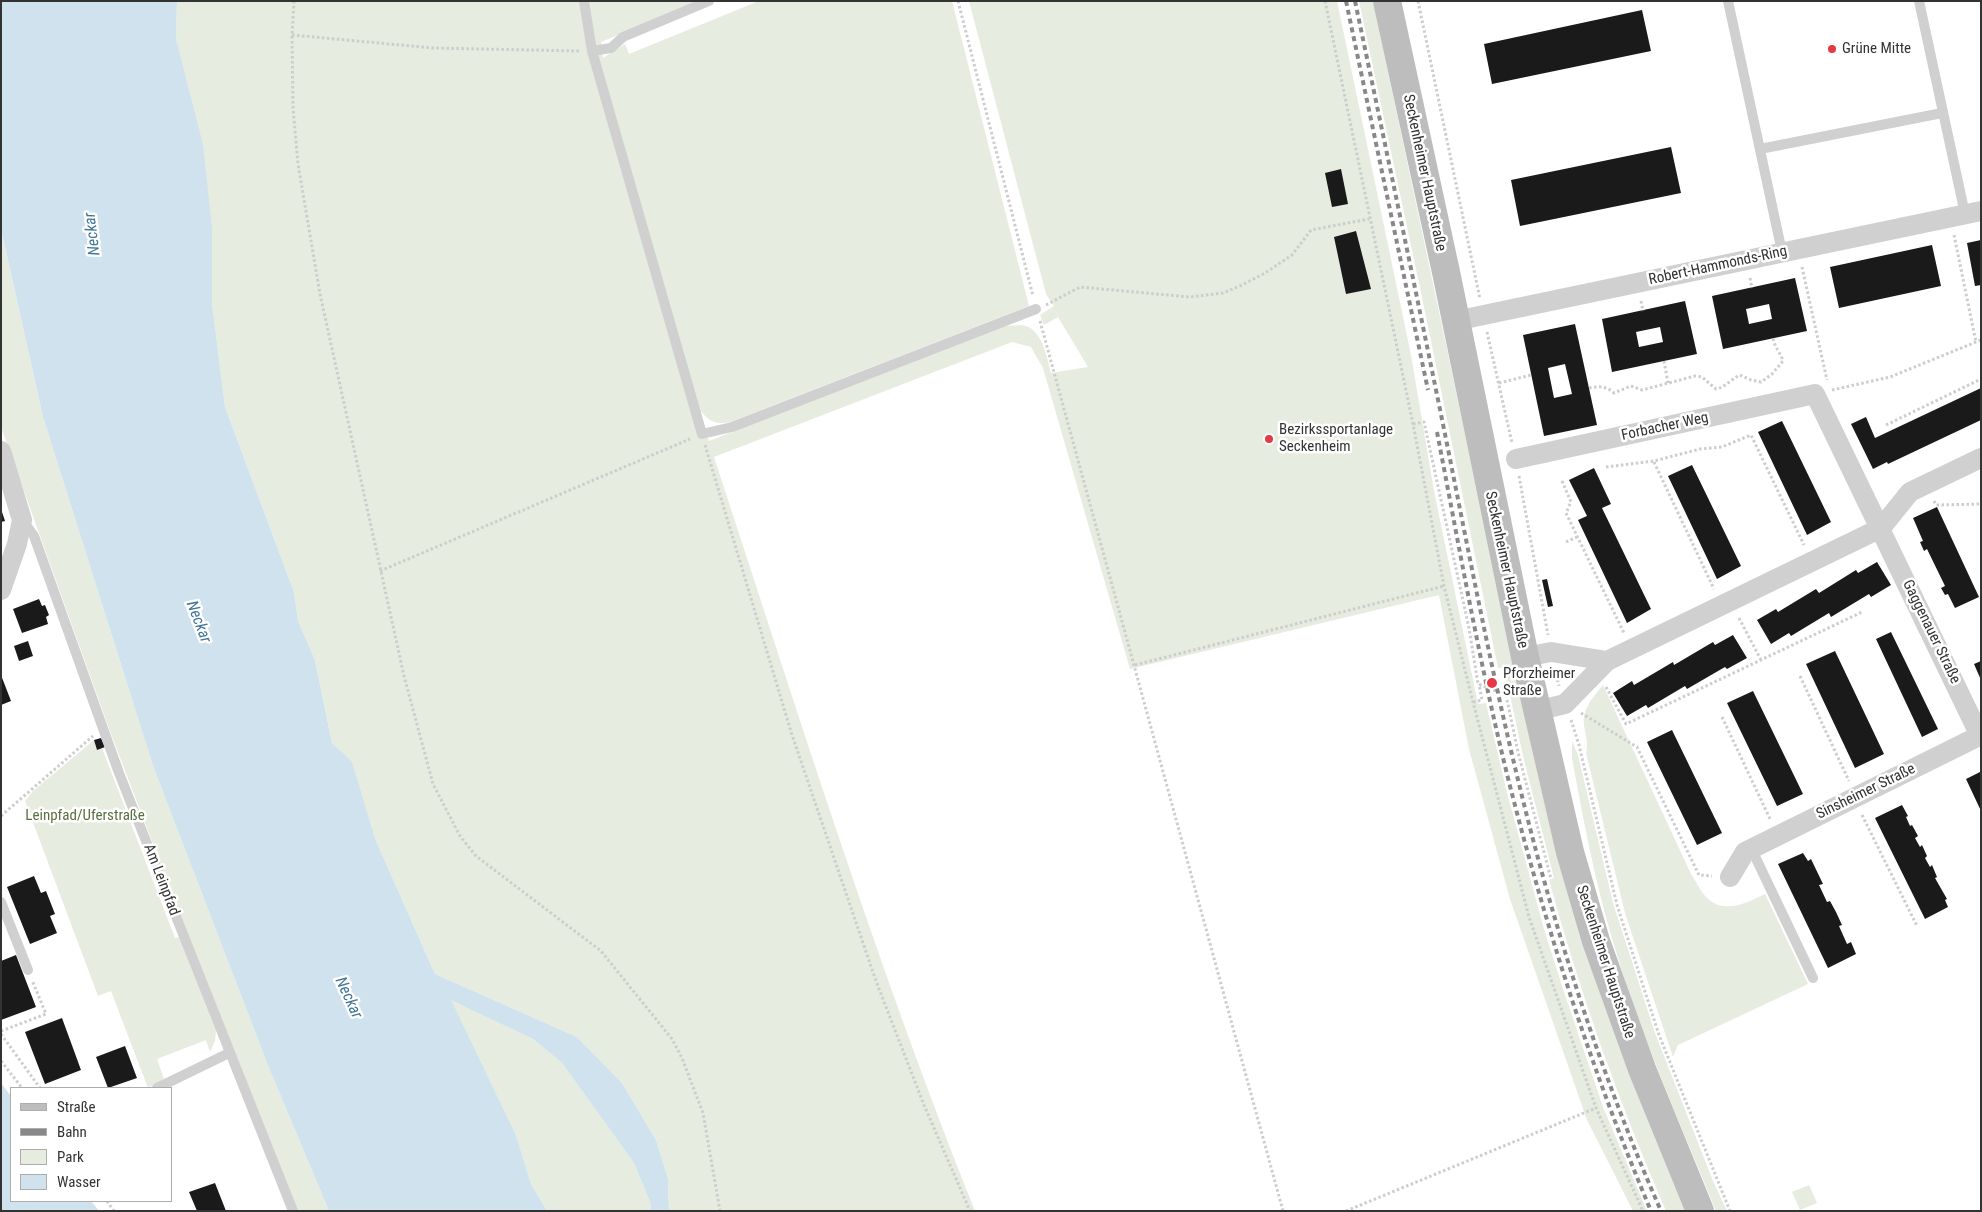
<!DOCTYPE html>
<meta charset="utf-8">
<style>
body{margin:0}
#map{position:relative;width:1982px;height:1212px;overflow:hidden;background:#fff;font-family:"Roboto Condensed",sans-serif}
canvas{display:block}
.frame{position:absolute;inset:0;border:2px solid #333;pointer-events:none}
.legend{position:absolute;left:10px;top:1087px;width:162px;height:115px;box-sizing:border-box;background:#fff;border:1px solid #adadad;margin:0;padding:6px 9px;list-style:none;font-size:15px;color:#333}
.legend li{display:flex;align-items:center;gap:10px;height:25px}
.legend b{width:25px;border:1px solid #adadad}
</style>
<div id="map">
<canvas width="1982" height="1212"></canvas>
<div class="frame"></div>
<ul class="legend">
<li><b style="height:6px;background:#bdbdbd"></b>Straße</li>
<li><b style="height:6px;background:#888"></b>Bahn</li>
<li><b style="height:14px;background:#e6ecdf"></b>Park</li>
<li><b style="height:14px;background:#cfe2ee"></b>Wasser</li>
</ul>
</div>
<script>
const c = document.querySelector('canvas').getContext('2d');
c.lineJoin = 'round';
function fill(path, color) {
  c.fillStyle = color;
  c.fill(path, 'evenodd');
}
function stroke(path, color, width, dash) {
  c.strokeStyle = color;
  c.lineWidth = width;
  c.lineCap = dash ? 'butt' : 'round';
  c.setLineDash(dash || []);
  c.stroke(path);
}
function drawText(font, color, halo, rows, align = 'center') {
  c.font = font + ' "Roboto Condensed",sans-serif';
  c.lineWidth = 5;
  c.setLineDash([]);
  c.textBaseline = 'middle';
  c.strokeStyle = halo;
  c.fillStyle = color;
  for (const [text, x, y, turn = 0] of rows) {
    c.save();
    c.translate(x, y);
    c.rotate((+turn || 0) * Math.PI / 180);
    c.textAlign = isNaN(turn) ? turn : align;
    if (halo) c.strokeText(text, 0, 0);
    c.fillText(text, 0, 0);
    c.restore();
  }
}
const green = new Path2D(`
 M177,1H699L601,42L603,58L625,44L629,54L759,1H952L1029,306L730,422C714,425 709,421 699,409L709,441L1005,326C1010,326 1016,325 1021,325C1042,327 1047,357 1051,373L1088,367L1058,317L1044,325L1040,315L1054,306L1046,294L969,1H1337L1411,355L1434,491L1478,704L1486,703L1507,793L1544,929L1563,989L1603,1107L1647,1211H1633L1587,1120L1510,899L1469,749L1439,595L1130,669L1043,368L1031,347L1012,342L714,457C797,710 876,964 975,1211H669L668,1179L656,1140L622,1083L577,1037L435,974L376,841L352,763L332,743L315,660L298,621L294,592L225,407L212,303V227L176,39Z
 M1359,1H1373L1533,754L1553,839L1689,1211H1666C1619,1103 1580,993 1549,880L1554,878L1523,756L1504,667L1498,668L1424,307Z
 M1,229L43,417L153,766L269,1068L329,1211H297L231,1048L111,734L1,427Z
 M1603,685L1691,874C1696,881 1700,891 1706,897C1723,915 1747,903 1765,894L1808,984L1678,1045L1673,1057L1625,913L1586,753C1589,743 1585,735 1584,724C1582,709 1594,696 1603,685Z
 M94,740L97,750L102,748L175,938L179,937L216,1031L215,1041L210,1052L206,1040L157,1059L164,1079L148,1088L111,991L98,996L25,801L33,791Z
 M1572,741L1578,755L1613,903L1655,1033L1713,1181L1727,1211H1716C1679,1120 1638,1029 1611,935C1594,877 1583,818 1572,758Z
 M450,999L533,1039L562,1063L634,1163L650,1202L651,1211H547L531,1184L516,1135Z
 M1809,1185L1817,1203L1800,1210L1792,1192Z`);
const water = new Path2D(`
 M1,1H177L176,39L203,145L212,227V303L225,407L294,592L298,621L315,660L332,743L352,762L376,841L435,974L577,1037L622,1083L656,1140L668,1179L669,1211H651L650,1202L634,1163L562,1063L533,1039L451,1000L516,1135L531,1184L547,1211H329L269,1068L153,766L43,417L1,229Z
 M1,1083L11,1096V1201H91L99,1211H1Z`);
const building = new Path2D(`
 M1642,10L1651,51L1492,84L1484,44Z
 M1671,147L1681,193L1520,226L1511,180Z
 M1341,169L1348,204L1332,207L1325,173Z
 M1356,231L1371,289L1346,294L1334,237Z
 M1981,240V285L1975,286L1967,243Z
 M1932,245L1941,286L1839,308L1830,267Z
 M1795,278L1807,331L1723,349L1712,296ZM1769,304L1772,319L1749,324L1746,309Z
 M1685,301L1697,354L1612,372L1602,319ZM1660,327L1663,342L1639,347L1636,332Z
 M1575,324L1597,425L1544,436L1523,335ZM1565,364L1572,394L1554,398L1548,368Z
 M1981,388V420L1888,464L1887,462L1873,469L1851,424L1866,417L1875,438Z
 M1782,421L1831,522L1807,535L1758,432Z
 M1692,465L1741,566L1717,579L1668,476Z
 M1594,468L1611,504L1602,508L1651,609L1627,623L1578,520L1587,516L1569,480Z
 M1937,507L1979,597L1955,608L1948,594L1945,595L1941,588L1945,586L1927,549L1924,551L1920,542L1923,541L1913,518Z
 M1,509L5,521L1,522Z
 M1877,562L1891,585L1871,597L1869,594L1831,617L1829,613L1791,636L1789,633L1771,644L1757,620L1776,609L1778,612L1816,589L1819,593L1856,570L1858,573Z
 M1547,579L1553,606L1548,607L1542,580Z
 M39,599L42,606L45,605L49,615L46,617L48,624L22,633L13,609Z
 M1891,632L1938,729L1922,737L1876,639Z
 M1733,635L1747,658L1727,669L1725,667L1687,689L1685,686L1648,708L1646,705L1627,716L1613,693L1632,681L1634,685L1673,662L1674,665L1713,642L1715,645Z
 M28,641L33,656L19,661L14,646Z
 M1835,651L1884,754L1855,768L1806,664Z
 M1981,661V680L1974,664Z
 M1,675L11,701L1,705Z
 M1753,691L1803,794L1777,806L1727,703Z
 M1672,730L1722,833L1697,845L1647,742Z
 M101,738L105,747L97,750L94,740Z
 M1980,772L1981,774V811L1966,779Z
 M1902,805L1908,816L1906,817L1910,826L1912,825L1918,836L1915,838L1920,847L1922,845L1927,856L1925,858L1930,867L1932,865L1937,877L1935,878L1947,899L1945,900L1948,907L1925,919L1875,818Z
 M1803,853L1808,861L1811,859L1823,884L1819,885L1827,902L1830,901L1836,912L1842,925L1839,926L1847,944L1851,942L1856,954L1828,968L1778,864Z
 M34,876L41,893L46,891L55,914L50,916L57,933L30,944L7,887Z
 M16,955L36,1007L1,1020V961Z
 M62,1018L81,1070L45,1084L25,1032Z
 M125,1046L137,1078L108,1088L96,1057Z
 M215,1183L226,1211H197L189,1192Z`);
const path = new Path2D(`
 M294,1L292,35L293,108L298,164L320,294L404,676L433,784L460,836L476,856L601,951L672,1039L682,1058L703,1113L720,1211
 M958,1L1033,296
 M1325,1L1413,424L1444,586L1473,702L1529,917L1596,1108L1643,1211
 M1418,1L1480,299
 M292,35L433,48L579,51
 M1954,235L1976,342
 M1802,267L1827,380
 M1750,278L1752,288
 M1641,301L1643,311
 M1046,305L1080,287L1190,297L1223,293L1242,285L1265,273L1292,255L1311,230L1369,219
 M1040,321L1283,1211
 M1487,332L1512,443
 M1664,361L1668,383
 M1499,383L1531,375
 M1589,388C1599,386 1606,386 1614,393L1631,386L1642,390L1695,376L1702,377L1716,389C1726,387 1731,379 1740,375L1751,380L1761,382L1772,374L1783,361C1780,352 1774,346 1773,338
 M1832,390L1890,377L1981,340
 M1413,424L1424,422L1469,628L1478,684L1506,695L1505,684H1509
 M1886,425L1981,379
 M705,445L792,735L876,981L924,1105L970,1211
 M1654,462L1714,589
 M1606,467L1654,461L1700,449L1722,447L1751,435L1804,545
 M1519,476L1548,635
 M1562,481L1571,502L1566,513L1624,633
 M1934,501L1936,505L1981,504
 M1566,542L1577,537
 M380,571L690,439
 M1739,618L1761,660
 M1135,665L1444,586
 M1555,670L1559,686
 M1800,676L1849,781
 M1606,687L1626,724L1862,612
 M1506,695L1518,752L1551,879
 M1473,702L1482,700L1479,684
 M1581,713L1637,747L1699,875L1712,876
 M1722,717L1770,819
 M1571,720L1579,745L1617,905L1659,1035L1730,1211
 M1862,815L1917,926
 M1,816L93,736
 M1,1031L46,1014L32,980
 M1,1034L40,1088
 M1,1061L22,1088
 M107,1201L114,1211
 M1346,1211L1596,1108`);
const service = new Path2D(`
 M584,1L592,51L702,434L732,427L1036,309
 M1728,1L1782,252
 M1919,1L1965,214
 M592,51L611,48L623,37L709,1
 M1760,149L1942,113
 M23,521L34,536L119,773L293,1211
 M1751,848L1813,978
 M1,902L28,970
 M157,1088L229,1053`);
const minor = new Path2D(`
 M1455,321L1981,211
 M1,451L22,520L17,544L1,590
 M1516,459L1815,394L1980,736
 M1525,657L1551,652L1607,661
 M1536,711L1565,704L1607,661L1881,528L1910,492L1981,458
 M1730,877L1745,852L1981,735`);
const secondary = new Path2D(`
 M1387,1L1446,272L1525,657L1570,852L1596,941L1642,1069L1700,1211`);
const rail = new Path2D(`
 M1346,1L1428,390
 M1355,1C1386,149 1417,296 1447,444C1470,559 1492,674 1520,788C1555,932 1601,1075 1661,1211
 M1437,432C1460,551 1481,672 1511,790C1548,934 1593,1074 1651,1211`);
const markers = [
 [1832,49,5,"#e63946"],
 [1269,439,5,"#e63946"],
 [1492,683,6,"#e63946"]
];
const poiNames = [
 ["Grüne Mitte",1842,49],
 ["Bezirkssportanlage",1279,430],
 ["Seckenheim",1279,447],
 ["Pforzheimer",1503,674],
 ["Straße",1503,691]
];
const streetNames = [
 ["Seckenheimer Hauptstraße",1424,173,78],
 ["Robert-Hammonds-Ring",1718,266,-12],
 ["Forbacher Weg",1665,427,-12],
 ["Seckenheimer Hauptstraße",1506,570,78],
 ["Gaggenauer Straße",1931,632,64],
 ["Sinsheimer Straße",1866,792,-26],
 ["Am Leinpfad",161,880,69],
 ["Seckenheimer Hauptstraße",1605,962,72]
];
const parkNames = [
 ["Leinpfad/Uferstraße",85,816]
];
const waterNames = [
 ["Neckar",93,234,-97],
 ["Neckar",198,622,69],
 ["Neckar",348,998,65]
];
fill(green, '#e6ecdf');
fill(water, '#cfe2ee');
fill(building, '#1a1a1a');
stroke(path, '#cdcdcd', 3, [2.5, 2.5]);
stroke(service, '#d0d0d0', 10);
stroke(minor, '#d0d0d0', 20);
stroke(secondary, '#bdbdbd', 28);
stroke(rail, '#888', 4, [5, 4]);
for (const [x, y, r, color] of markers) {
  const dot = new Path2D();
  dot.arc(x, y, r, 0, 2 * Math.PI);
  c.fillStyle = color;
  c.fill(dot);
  stroke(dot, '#fff', 2);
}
drawText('15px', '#333', '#fff', poiNames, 'left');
drawText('15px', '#333', '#fff', streetNames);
drawText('15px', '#56703f', '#fff', parkNames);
drawText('italic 16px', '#3f7597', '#fff', waterNames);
</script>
